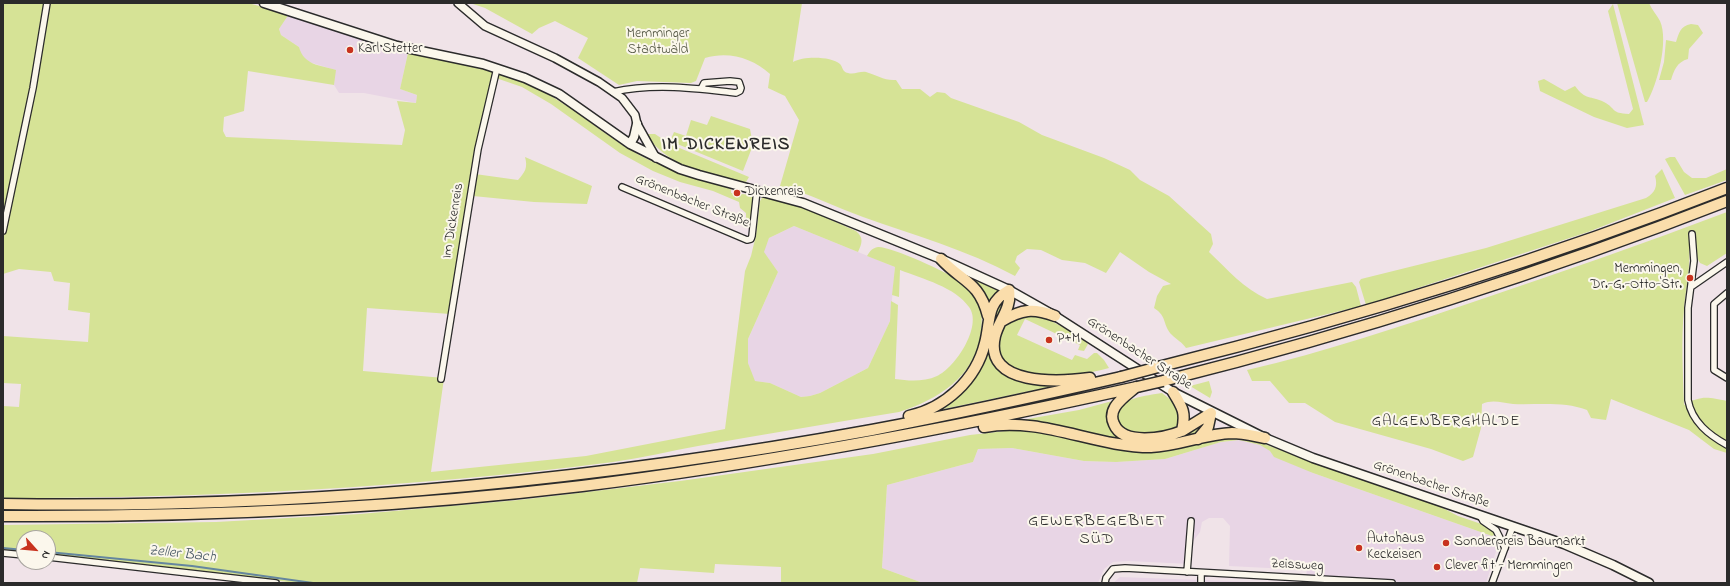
<!DOCTYPE html>
<meta charset="utf-8">
<style>
body{margin:0}
#map{position:relative;width:1730px;height:586px;overflow:hidden;background:#f0e3e8;font-family:"Indie Flower",sans-serif}
canvas{display:block}
.frame{position:absolute;inset:0;border:4px solid #2b2b2b;pointer-events:none}
.north{position:absolute;left:16px;top:530px;width:40px;height:40px;box-sizing:border-box;background:#fbf7ec;border:1px solid #a8a59f;border-radius:50%;rotate:117deg;font-size:11px;font-weight:700;line-height:16px;text-align:center;color:#2b2b2b}
.north::after{content:'';display:block;margin:auto;width:14px;height:18px;background:#c8321e;clip-path:polygon(50% 0,100% 100%,50% 72%,0 100%)}
</style>
<div id="map">
<canvas width="1730" height="586"></canvas>
<div class="frame"></div>
<div class="north">N</div>
</div>
<script>
const c = document.querySelector('canvas').getContext('2d');
c.lineJoin = 'round';
function fill(path, color) {
  c.fillStyle = color;
  c.fill(path, 'evenodd');
}
function stroke(path, color, width, dash) {
  c.strokeStyle = color;
  c.lineWidth = width;
  c.lineCap = dash ? 'butt' : 'round';
  c.setLineDash(dash || []);
  c.stroke(path);
}
function drawText(font, color, halo, rows, align = 'center') {
  c.font = font + ' "Indie Flower",sans-serif';
  c.lineWidth = 4;
  c.setLineDash([]);
  c.textBaseline = 'middle';
  c.strokeStyle = halo;
  c.fillStyle = color;
  for (const [text, x, y, turn = 0] of rows) {
    c.save();
    c.translate(x, y);
    c.rotate((+turn || 0) * Math.PI / 180);
    c.textAlign = isNaN(turn) ? turn : align;
    if (halo) c.strokeText(text, 0, 0);
    c.fillText(text, 0, 0);
    c.restore();
  }
}
const built = new Path2D(`
 M289,14L376,44L408,53L400,89L417,95L416,103L364,93H339L334,85L335,70L309,62L301,56L299,47L281,35L279,29Z
 M794,226L895,267L890,321L868,368L820,393L810,396L801,397L770,383L754,381L748,363V339L778,272L763,252L769,238Z
 M1239,440L1260,445L1313,473L1492,536L1497,548L1486,583H1305L1307,570L1229,566L1230,526L1223,518H1209L1202,522L1200,532L1191,544L1190,564L1128,561L1113,562L1104,569L1098,583H923L882,568L887,485L973,462L978,449L1012,448L1084,461L1116,462L1165,459L1221,442Z
 M1120,577L1283,583H1113Z`);
const green = new Path2D(`
 M3,3H45L39,46L3,224Z
 M49,3H248L289,14L279,29L281,35L299,47C304,65 319,65 336,70L334,85L248,71L244,111L224,117L223,131L226,137L402,145L405,130L397,101L416,103L417,95L400,89L408,53L493,70L450,314L367,308L363,371L444,378L431,472L586,456L725,429L745,271L751,256L756,235L760,201L763,196L809,210L856,231C864,238 862,243 858,252L794,226L769,238L764,252L778,272L748,339V363L755,381L770,383L801,397L810,396L820,393L868,368L890,321L891,301L898,305L895,379C909,381 924,382 937,376C955,368 983,326 969,307C955,287 923,279 900,270L899,297L892,295L895,267L867,256C870,251 872,248 878,247C890,246 949,273 960,281C967,286 974,294 978,302C983,310 982,323 981,332C975,377 939,399 899,412C832,423 765,434 698,446C670,451 642,458 613,462C411,488 207,498 3,498V406L19,407L21,384L3,383V336L88,342L90,313L68,310L70,283L54,281L51,272L19,269L3,274V240L29,117Z
 M470,3H802L793,62C803,56 831,56 840,64C843,67 842,72 848,73C854,75 860,71 866,72C877,75 884,81 896,80L902,89H920L930,97L937,92L945,93L951,98L1019,122L1042,135L1104,158L1130,170L1140,180L1169,196L1211,234L1213,244L1209,252C1227,269 1244,289 1267,299L1352,282L1356,287L1361,306L1186,348C1182,342 1177,340 1172,335C1162,325 1168,317 1154,308L1157,296L1163,286L1171,284L1149,272L1120,252L1106,273L1085,263L1062,260L1041,250L1027,249L1017,256L1015,262L1020,268L1015,276C967,250 914,235 863,217C835,207 809,193 780,186L799,120L785,96L768,88L770,74C752,58 729,51 705,58L696,81L691,83L637,81L619,85L578,58L588,38L555,21L539,28L532,34L485,8Z
 M1617,3H1649C1652,10 1657,15 1660,21C1669,41 1657,85 1647,102H1645Z
 M1613,4L1644,125L1627,128L1594,117L1540,91L1538,81L1544,79L1565,91L1575,86C1586,101 1590,95 1604,102C1617,109 1610,113 1629,114L1633,109L1608,11Z
 M1691,24L1698,25L1703,33L1689,49L1688,59C1677,62 1674,70 1671,80H1659L1664,62L1666,40L1676,42C1679,33 1680,26 1691,24Z
 M499,73C554,90 581,118 627,148C659,168 696,177 731,189V193L752,195L754,197L752,220L746,219V213L740,208L739,202L713,191L680,182L653,171L620,153L551,104L522,87L496,78Z
 M711,116L750,129L753,145L743,171L670,141L674,132L686,136L691,120L707,125Z
 M646,134H655L670,144L749,177L746,182L739,181C705,174 666,165 646,134Z
 M525,157L592,186L587,204L534,202L473,196L475,174L518,180C525,172 528,168 525,157Z
 M1670,157H1675L1684,172L1692,178H1706L1727,169V180L1685,195L1665,159Z
 M1662,169L1675,198L1588,232L1366,305L1359,282L1361,279L1486,248L1646,198C1655,193 1658,186 1655,176Z
 M1727,212V253L1707,266L1700,263L1689,244C1691,266 1686,287 1684,309C1681,340 1683,373 1684,405C1701,395 1708,397 1727,401V453L1714,449L1689,430L1611,399L1606,420L1591,418L1587,410C1564,401 1538,405 1513,404C1502,403 1493,399 1482,404L1481,428L1473,457L1463,461L1431,449L1335,422L1305,403H1289L1270,381H1252L1247,370C1325,352 1402,326 1479,300C1562,272 1645,243 1727,212Z
 M972,279L999,291L989,306L982,290Z
 M1003,298L1006,299L992,331L1006,374L1025,383L1054,384V386L939,410L961,392L995,310Z
 M1025,314C1051,318 1063,327 1085,341L1088,344L1084,351L1078,350L1080,345L1025,319L1017,335L1072,360L1075,355L1087,359L1094,353H1097L1104,360L1109,368C1082,375 1069,376 1042,375C1037,375 1029,376 1024,374C1003,367 988,342 1006,324C1010,319 1019,317 1025,314Z
 M1209,381L1212,392L1210,398L1190,386Z
 M1162,393C1211,429 1150,443 1121,429L1116,414C1123,397 1145,396 1162,393Z
 M1116,400L1109,424L1118,436L1135,442L1207,419L1202,430L1191,437L1143,443L1016,421L1079,410Z
 M1023,429L1047,432L1129,451H1169L1228,437L1254,440L1328,468L1439,506L1458,516L1487,526L1496,534L1492,536L1313,473L1274,457L1270,451L1260,445L1239,440L1221,442L1165,459L1116,462L1084,461L1012,448L978,449L973,462L887,485L882,568L923,583H781V567L715,564L714,573L640,568L637,583H296L141,564L48,555V538H24V553L3,551V525L216,522L360,514L519,500L680,481L873,454L970,435Z`);
const stream = new Path2D(`
 M3,548L24,550
 M48,552L192,566L313,583`);
const minor = new Path2D(`
 M613,92C653,83 695,88 736,93L740,91L741,88L739,82L730,81L704,83L701,89
 M622,187L747,240L751,239L752,236L757,190
 M3,231L33,88L47,3
 M1692,234L1694,261L1688,308V400C1692,422 1709,435 1727,445
 M1691,287L1727,262
 M1727,293L1714,304V370L1727,378
 M441,379L478,149L497,68
 M1480,515L1483,521L1496,530L1505,548
 M3,553L24,555
 M48,557L276,583
 M1187,572L1191,521
 M1105,583L1106,578L1113,569L1125,568L1392,583
 M1201,583V573
 M1492,583L1513,526`);
const tertiary = new Path2D(`
 M458,3L485,26L555,58L599,82L622,98L635,115L637,124L656,158`);
const secondary = new Path2D(`
 M264,3L397,46L483,64L525,78L559,94L630,144L680,169L699,175L803,203L941,259L1009,290L1055,316L1173,392L1265,438L1313,458L1564,544L1613,565L1649,583
 M630,144L634,137L637,124`);
const motorway = new Path2D(`
 M941,259C962,282 979,281 988,316
 M1002,321C1022,309 1033,308 1055,316
 M1162,366C1354,318 1543,260 1727,188
 M1163,381C1354,333 1543,273 1727,201
 M1136,387C1129,393 1120,399 1115,407C1112,412 1111,418 1114,424C1123,446 1165,438 1182,431C1186,413 1183,408 1173,392
 M909,416C945,408 976,380 985,343C991,321 985,304 1009,290C1012,308 999,320 995,336C983,387 1060,382 1090,378
 M984,427C1041,416 1094,447 1151,447C1179,446 1204,434 1232,433C1243,433 1254,436 1265,438
 M1182,431L1211,413
 M1198,439L1208,427L1211,413
 M3,504C292,509 587,482 872,430C955,414 1038,396 1121,377
 M3,516C196,517 390,509 582,486C769,463 953,428 1137,387`);
const motorwayBridge = new Path2D(`
 M1121,377L1162,366
 M1137,387L1163,381`);
const markers = [
 [350,50,4,"#c8321e"],
 [737,193,4,"#c8321e"],
 [1690,278,4,"#c8321e"],
 [1049,340,4,"#c8321e"],
 [1446,543,4,"#c8321e"],
 [1359,548,4,"#c8321e"],
 [1437,567,4,"#c8321e"]
];
const parkNames = [
 ["Memminger",658,35],
 ["Stadtwald",658,51]
];
const poiNames = [
 ["Karl Stetter",358,50],
 ["Dickenreis",745,193],
 ["Memmingen,",1682,270,"right"],
 ["Dr.-G.-Otto-Str.",1682,286,"right"],
 ["P+M",1057,340],
 ["Autohaus",1367,540],
 ["Keckeisen",1367,556],
 ["Sonderpreis Baumarkt",1454,543],
 ["Clever fit - Memmingen",1445,567]
];
const streetNames = [
 ["Grönenbacher Straße",692,202,22],
 ["Im Dickenreis",454,221,-81],
 ["Grönenbacher Straße",1139,354,33],
 ["Grönenbacher Straße",1431,485,19],
 ["Zeissweg",1297,566,3]
];
const neighbourhoodNames = [
 ["GALGENBERGHALDE",1446,423]
];
const waterNames = [
 ["Zeller Bach",182,555,6]
];
const quarterNames = [
 ["GEWERBEGEBIET",1097,522],
 ["SÜD",1097,540]
];
const districtNames = [
 ["IM DICKENREIS",726,146]
];
fill(built, '#e8d5e5');
fill(green, '#d6e396');
stroke(stream, '#65869e', 2);
stroke(minor, '#2b2b2b', 8);
stroke(tertiary, '#2b2b2b', 10);
stroke(secondary, '#2b2b2b', 11);
stroke(motorway, '#2b2b2b', 13);
stroke(minor, '#fbf7ec', 5.5);
stroke(tertiary, '#fbf7ec', 7);
stroke(secondary, '#fbf7ec', 8);
stroke(motorway, '#faddab', 10);
stroke(motorwayBridge, '#2b2b2b', 13, []);
stroke(motorwayBridge, '#faddab', 10);
for (const [x, y, r, color] of markers) {
  const dot = new Path2D();
  dot.arc(x, y, r, 0, 2 * Math.PI);
  c.fillStyle = color;
  c.fill(dot);
  stroke(dot, '#fbf7ec', 1.5);
}
drawText('14px', '#565946', '#fbf7ec', parkNames);
drawText('14px', '#2b2b2b', '#fbf7ec', poiNames, 'left');
drawText('14px', '#2b2b2b', '#fbf7ec', streetNames);
c.letterSpacing = '1px';
drawText('15px', '#2b2b2b', '#fbf7ec', neighbourhoodNames);
c.letterSpacing = '0px';
drawText('italic 15px', '#485864', '#fbf7ec', waterNames);
c.letterSpacing = '1px';
drawText('16px', '#2b2b2b', '#fbf7ec', quarterNames);
c.letterSpacing = '0px';
c.letterSpacing = '1px';
drawText('bold 18px', '#2b2b2b', '#fbf7ec', districtNames);
c.letterSpacing = '0px';
</script>
